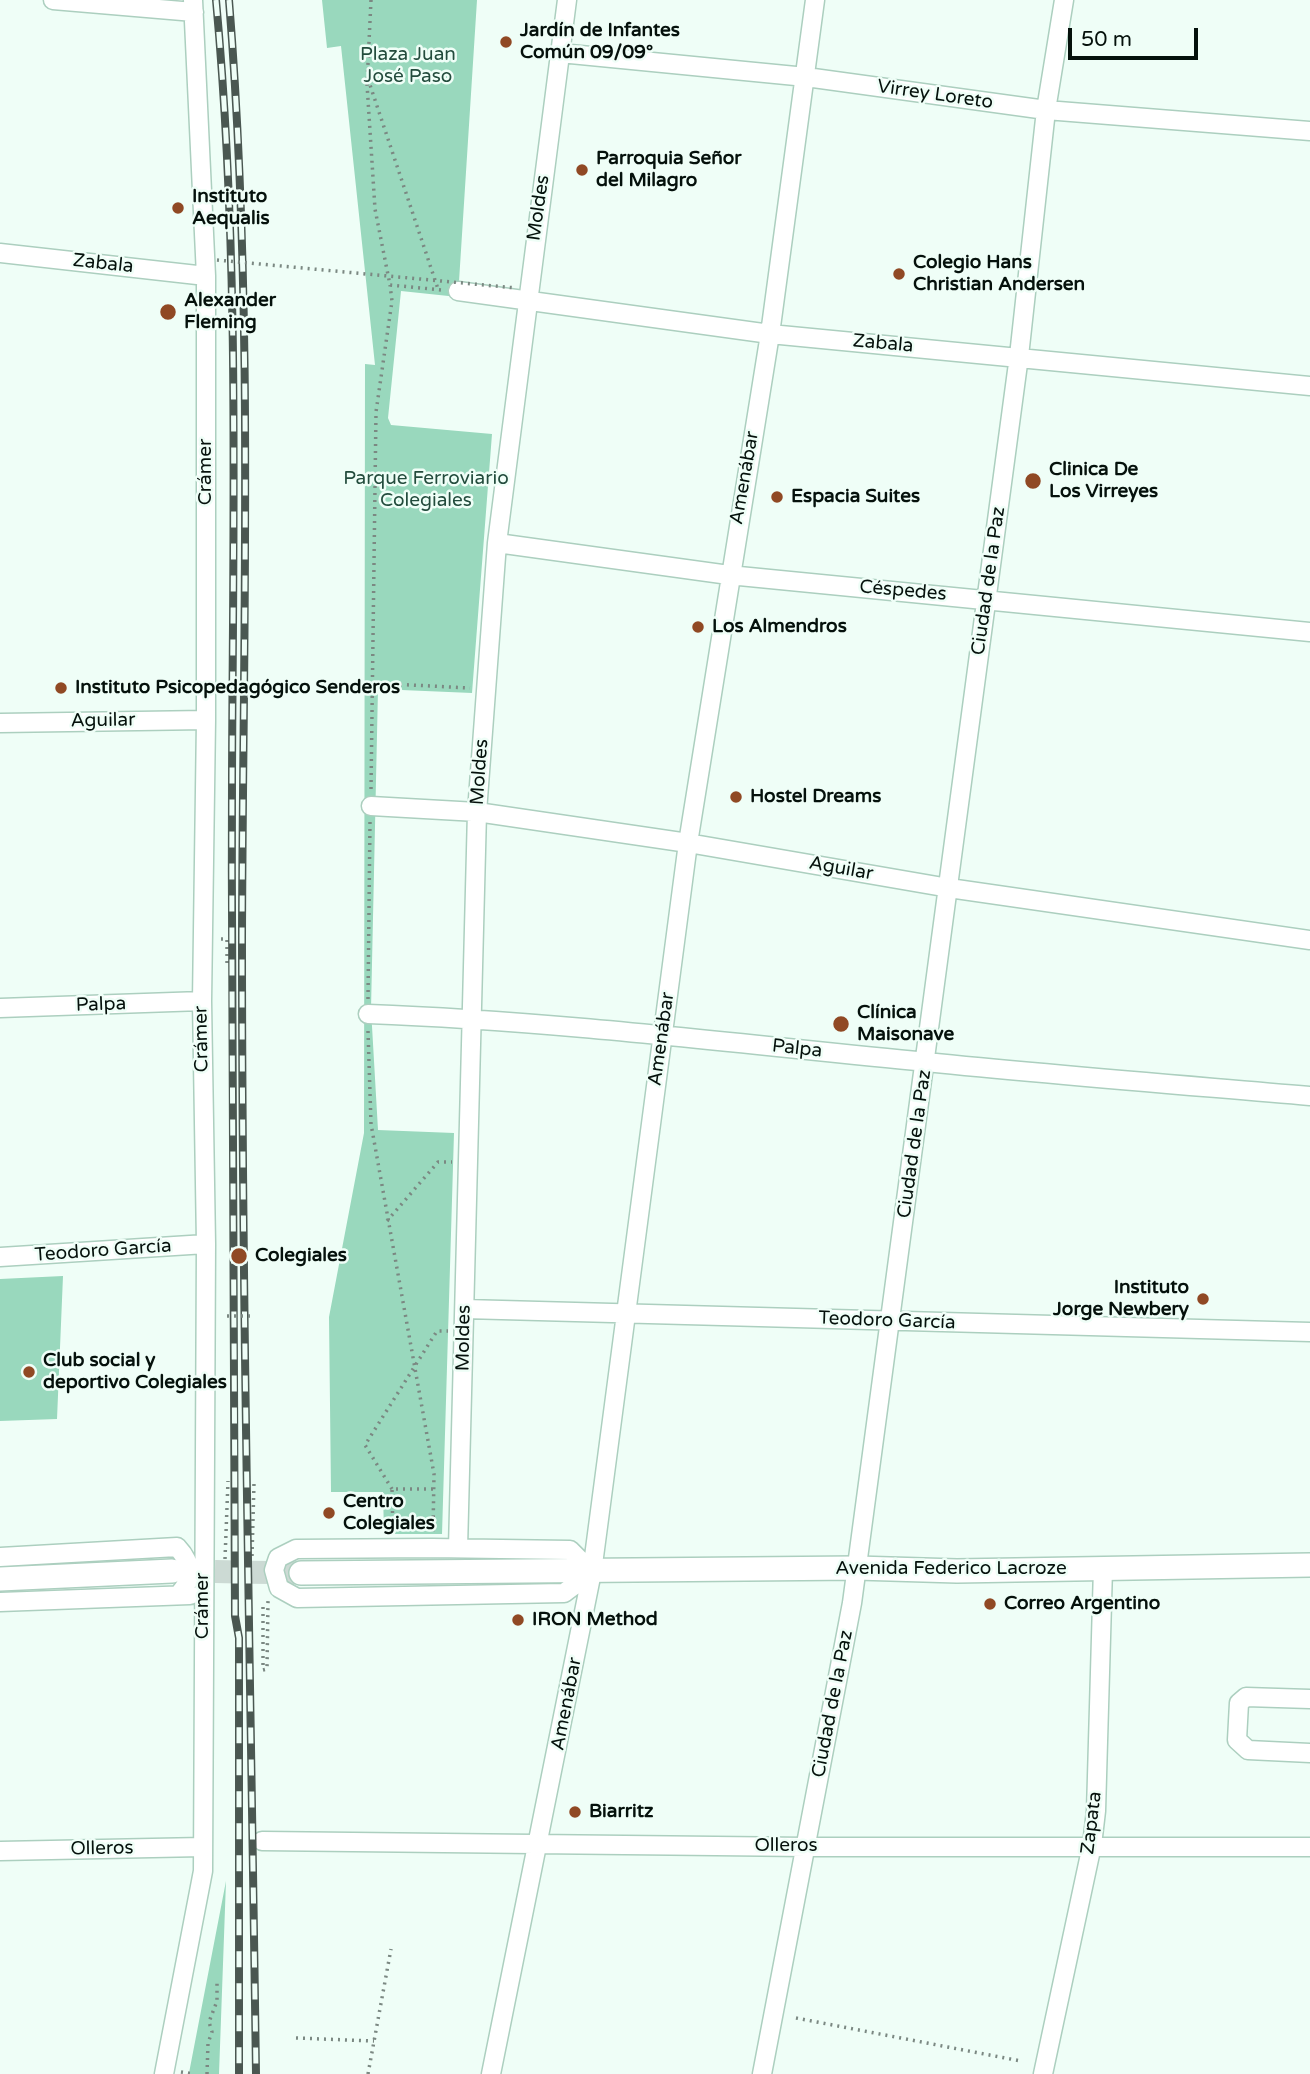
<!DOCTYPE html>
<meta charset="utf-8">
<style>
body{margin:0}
#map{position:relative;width:1310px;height:2074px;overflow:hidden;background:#effef7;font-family:"Varela Round",sans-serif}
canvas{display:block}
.scale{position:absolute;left:1068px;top:28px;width:130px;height:32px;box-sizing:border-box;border:4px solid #05110c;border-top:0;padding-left:9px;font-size:21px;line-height:24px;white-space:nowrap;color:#05110c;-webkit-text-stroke:5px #effef7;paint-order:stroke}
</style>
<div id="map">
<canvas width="1310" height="2074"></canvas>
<div class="scale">50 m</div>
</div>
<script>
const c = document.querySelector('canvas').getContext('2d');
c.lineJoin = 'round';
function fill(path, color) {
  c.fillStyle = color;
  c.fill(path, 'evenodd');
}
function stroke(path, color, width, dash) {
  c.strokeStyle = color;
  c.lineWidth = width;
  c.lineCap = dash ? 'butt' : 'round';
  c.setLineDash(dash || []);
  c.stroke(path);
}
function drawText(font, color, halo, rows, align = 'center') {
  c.font = font + ' "Varela Round",sans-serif';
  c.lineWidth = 5;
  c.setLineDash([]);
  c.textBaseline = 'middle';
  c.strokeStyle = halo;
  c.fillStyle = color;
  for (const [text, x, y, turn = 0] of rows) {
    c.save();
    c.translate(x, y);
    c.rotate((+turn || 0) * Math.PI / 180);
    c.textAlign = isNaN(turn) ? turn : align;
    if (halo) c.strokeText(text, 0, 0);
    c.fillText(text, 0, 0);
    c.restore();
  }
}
const green = new Path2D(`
 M322,0H477L458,297L401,291L388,418L391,425L492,434L472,693L378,689L371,1009L378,1130L454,1133L442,1534H384L383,1492H331L329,1317L364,1133L365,364L375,365L341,46L327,48Z
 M63,1276L57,1419L0,1421V1279Z
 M226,1881L219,2074H189V2073Z`);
const majorTunnel = new Path2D(`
 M181,1571L301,1573`);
const path = new Path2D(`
 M371,0L367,84L375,209L390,285L442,290
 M368,79L438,289
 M372,683L470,688
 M371,789L376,412L392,301L390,285
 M221,939H227V968
 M368,999L370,821
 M368,1031L371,1124L434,1474L433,1532
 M387,1221L438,1162H452
 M392,1489L365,1445L437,1331H448
 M393,1534L392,1489H433
 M252,1556L254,1483
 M225,1559L228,1481
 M263,1607V1670L267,1669L268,1601
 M796,2018L1021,2061
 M296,2038L374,2041
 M181,2072L194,2074
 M207,2074L208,2043L212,2032L209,2022L217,2001V1981
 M368,2074L391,1949`);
const minor = new Path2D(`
 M53,0L194,12
 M560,53L806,77L1046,110L1310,131
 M0,253L206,276
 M458,291L770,334L1310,386
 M497,543L729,575L1310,632
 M0,723L206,720
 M371,806L477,812L688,843L949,888L1310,940
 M0,1008L202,1001
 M368,1014C555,1021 740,1044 926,1062C1054,1075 1182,1085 1310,1096
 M0,1257L206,1244
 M465,1309L1310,1332
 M432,1548L570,1550L592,1572L564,1593L297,1598L279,1588L274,1570L278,1558L296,1549Z
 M458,1548L477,812L497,543L567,0
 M0,1557L177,1547C191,1562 194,1577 180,1593
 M0,1602L190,1595
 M1310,1699L1246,1697L1239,1703L1237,1740L1248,1750L1310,1753
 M262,1841L806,1847H1310
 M0,1851L203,1847
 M164,2074L203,1871L206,1244L202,1001L206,720V276L193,0
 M491,2074L592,1572L688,843L770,334L815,0
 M762,2074L852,1603L1019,356L1046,110L1064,0
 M1043,2074L1092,1845L1096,1811L1103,1568`);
const major = new Path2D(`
 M301,1573L857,1568L957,1571L1310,1565
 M0,1579L172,1571`);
const rail = new Path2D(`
 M216,0C240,259 233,519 232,779C231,1058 235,1337 235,1616L239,1638V2074
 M229,0C254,312 243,625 242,938C242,1316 251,1695 256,2074`);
const pathBridge = new Path2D(`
 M217,260L516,288
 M227,1316H254`);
const markers = [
 [506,42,7,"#904924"],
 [582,170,7,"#904924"],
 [178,208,7,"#904924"],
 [899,274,7,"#904924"],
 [168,312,9,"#904924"],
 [1033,481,9,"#904924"],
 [777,497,7,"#904924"],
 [698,627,7,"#904924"],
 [61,688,7,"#904924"],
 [736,797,7,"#904924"],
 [841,1024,9,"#904924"],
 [239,1256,9,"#904924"],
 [1203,1299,7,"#904924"],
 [29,1372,7,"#904924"],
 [329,1513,7,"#904924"],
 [990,1604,7,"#904924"],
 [518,1620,7,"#904924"],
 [575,1812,7,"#904924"]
];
const poiNames = [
 ["Jardín de Infantes",520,31],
 ["Común 09/09°",520,53],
 ["Parroquia Señor",596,159],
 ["del Milagro",596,181],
 ["Instituto",192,197],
 ["Aequalis",192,219],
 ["Colegio Hans",913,263],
 ["Christian Andersen",913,285],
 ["Alexander",184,301],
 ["Fleming",184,323],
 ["Clinica De",1049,470],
 ["Los Virreyes",1049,492],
 ["Espacia Suites",791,497],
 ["Los Almendros",712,627],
 ["Instituto Psicopedagógico Senderos",75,688],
 ["Hostel Dreams",750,797],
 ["Clínica",857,1013],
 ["Maisonave",857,1035],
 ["Colegiales",255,1256],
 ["Instituto",1189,1288,"right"],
 ["Jorge Newbery",1189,1310,"right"],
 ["Club social y",43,1361],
 ["deportivo Colegiales",43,1383],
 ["Centro",343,1502],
 ["Colegiales",343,1524],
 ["Correo Argentino",1004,1604],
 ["IRON Method",532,1620],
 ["Biarritz",589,1812]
];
const parkNames = [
 ["Plaza Juan",408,55],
 ["José Paso",408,77],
 ["Parque Ferroviario",426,479],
 ["Colegiales",426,501]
];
const streetNames = [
 ["Virrey Loreto",935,95,8],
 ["Moldes",539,208,-82],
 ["Zabala",103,264,6],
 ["Zabala",883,344,5],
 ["Crámer",206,472,-90],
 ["Amenábar",745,478,-80],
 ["Ciudad de la Paz",989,581,-82],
 ["Céspedes",903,591,5],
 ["Aguilar",103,721,-1],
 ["Moldes",480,772,-86],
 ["Aguilar",841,869,10],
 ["Palpa",101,1005,-2],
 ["Crámer",202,1039,-91],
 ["Amenábar",662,1039,-82],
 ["Palpa",797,1049,6],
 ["Ciudad de la Paz",915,1144,-82],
 ["Teodoro García",103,1251,-4],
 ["Teodoro García",887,1321,2],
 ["Moldes",464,1338,-89],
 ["Avenida Federico Lacroze",951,1569],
 ["Crámer",203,1606,-90],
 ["Amenábar",567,1704,-79],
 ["Ciudad de la Paz",833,1704,-79],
 ["Zapata",1092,1823,-83],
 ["Olleros",786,1846],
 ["Olleros",102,1849,-1]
];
fill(green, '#99d8bd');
stroke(majorTunnel, '#ccdad4', 23, [23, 11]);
stroke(minor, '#accfbf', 21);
stroke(major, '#accfbf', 26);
stroke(path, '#7b8882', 3.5, [2, 5]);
stroke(minor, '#fff', 18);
stroke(major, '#fff', 23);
stroke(rail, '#4a5751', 8);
stroke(rail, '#effef7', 5, [16]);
stroke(pathBridge, '#7b8882', 3.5, [2, 5]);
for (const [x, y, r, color] of markers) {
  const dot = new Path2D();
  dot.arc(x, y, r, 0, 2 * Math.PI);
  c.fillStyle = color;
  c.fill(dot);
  stroke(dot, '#effef7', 2.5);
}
drawText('bold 19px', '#05110c', '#effef7', poiNames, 'left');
drawText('19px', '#234c3d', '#effef7', parkNames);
drawText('19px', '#05110c', '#effef7', streetNames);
</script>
